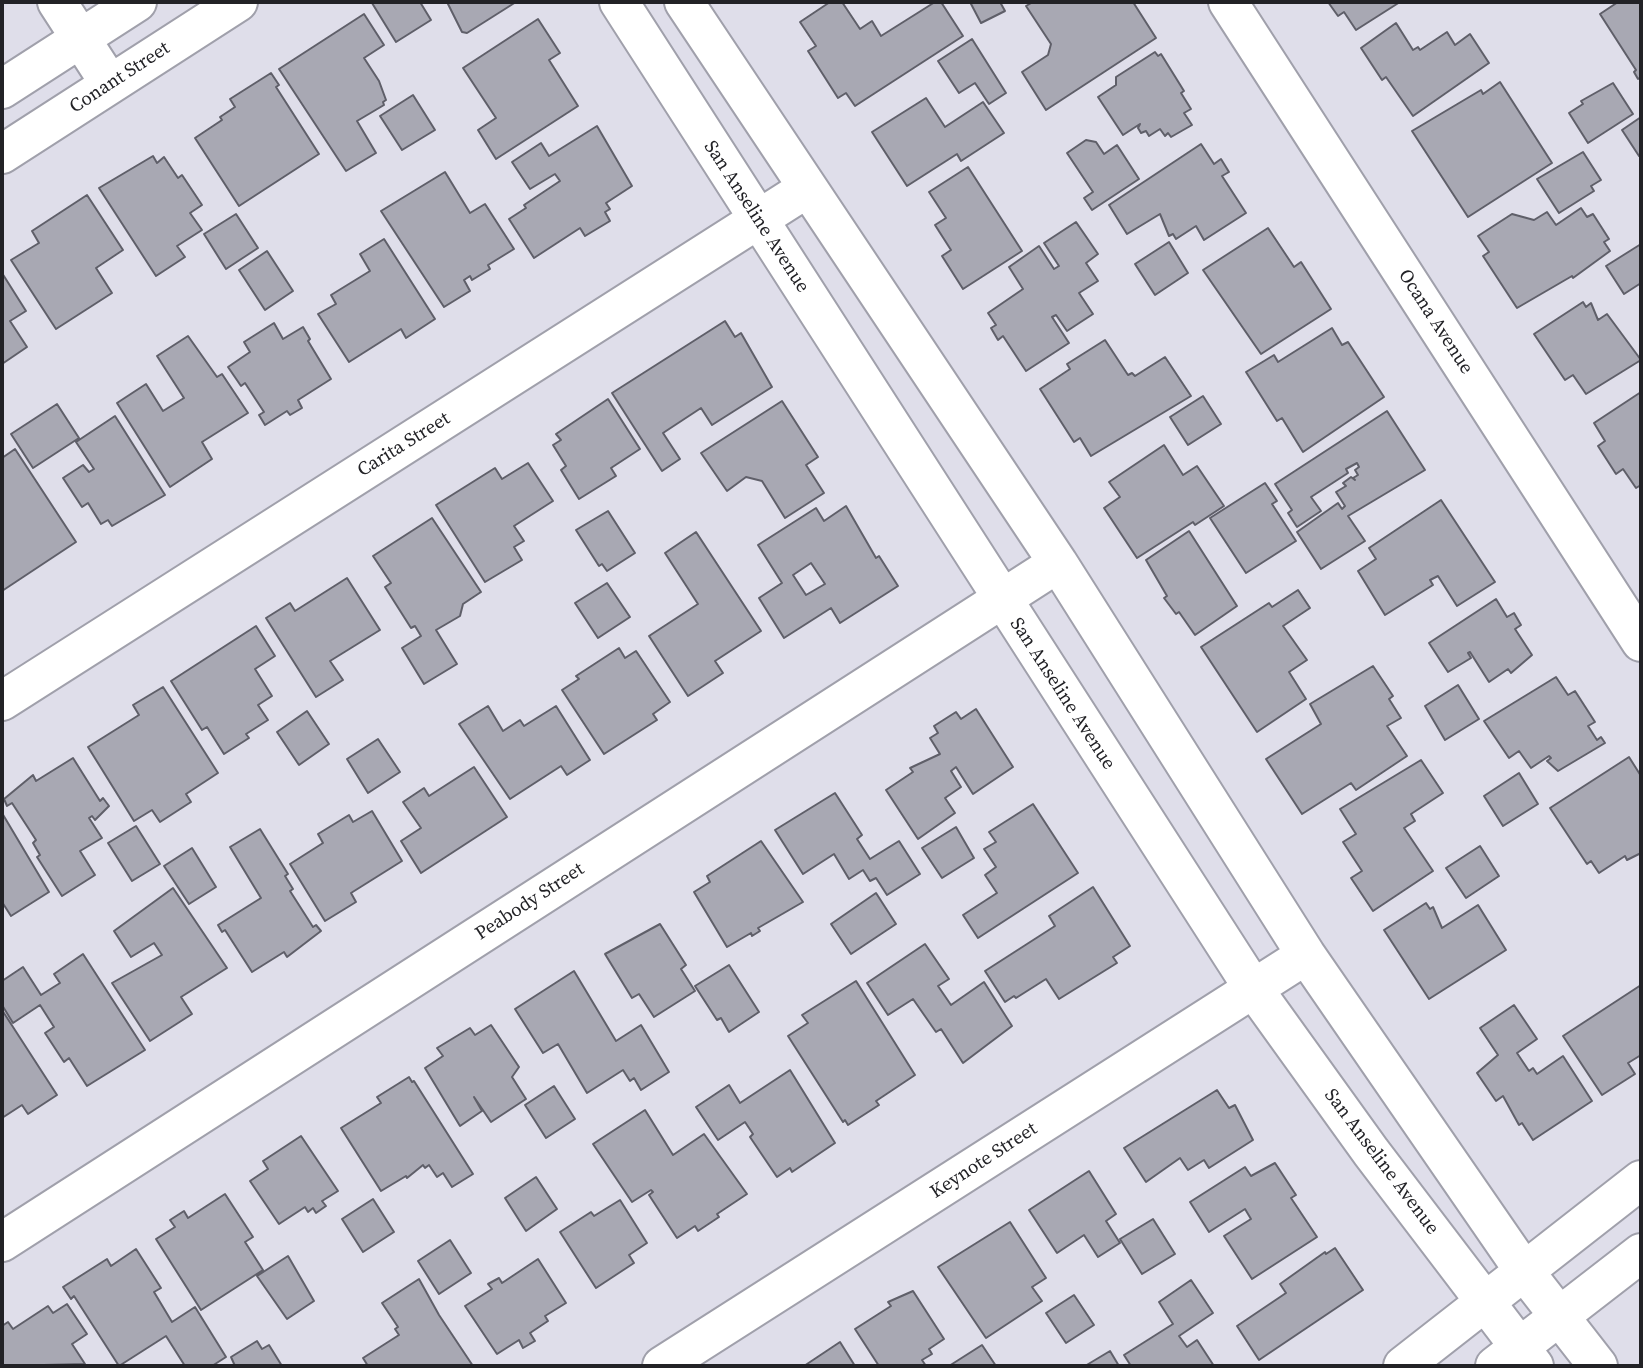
<!DOCTYPE html>
<style>
body{margin:0}
#map{position:relative;width:1643px;height:1368px;overflow:hidden;background:#dfdeea;font-family:"Source Serif 4",serif}
canvas{display:block}
.frame{position:absolute;inset:0;border:4px solid #222226;pointer-events:none}
</style>
<div id="map">
<canvas width="1643" height="1368"></canvas>
<div class="frame"></div>
</div>
<script>
const c = document.querySelector('canvas').getContext('2d');
c.lineJoin = 'round';
function fill(path, color) {
  c.fillStyle = color;
  c.fill(path, 'evenodd');
}
function stroke(path, color, width, dash) {
  c.strokeStyle = color;
  c.lineWidth = width;
  c.lineCap = dash ? 'butt' : 'round';
  c.setLineDash(dash || []);
  c.stroke(path);
}
function drawText(font, color, halo, rows, align = 'center') {
  c.font = font + ' "Source Serif 4",serif';
  c.lineWidth = 7;
  c.setLineDash([]);
  c.textBaseline = 'middle';
  c.strokeStyle = halo;
  c.fillStyle = color;
  for (const [text, x, y, turn = 0] of rows) {
    c.save();
    c.translate(x, y);
    c.rotate((+turn || 0) * Math.PI / 180);
    c.textAlign = isNaN(turn) ? turn : align;
    if (halo) c.strokeText(text, 0, 0);
    c.fillText(text, 0, 0);
    c.restore();
  }
}
const building = new Path2D(`
 M374,2H420L431,20L396,42L372,3Z
 M447,2H516L467,33L462,32Z
 M830,2H842L860,29L872,21L881,36L935,2H941L963,36L855,106L846,93L838,98L808,51L816,46L800,22Z
 M970,2H1000L1005,11L981,23Z
 M1033,2H1133L1156,38L1046,110L1022,72L1048,55L1051,44L1026,6Z
 M1328,2H1400L1356,30L1344,12L1338,16Z
 M1618,2H1641V77L1638,79L1634,72L1636,70L1600,14Z
 M364,14L384,45L364,58L379,81L386,100L383,102L384,105L357,121L376,153L346,171L279,69Z
 M538,19L560,53L549,60L578,106L496,159L478,130L496,118L463,68Z
 M1396,23L1413,50L1418,47L1420,50L1447,32L1455,45L1470,34L1489,63L1413,116L1386,77L1382,80L1361,48Z
 M972,39L1006,93L989,104L975,83L959,93L938,61Z
 M1155,52L1158,56L1161,54L1184,91L1181,93L1191,109L1184,113L1192,125L1171,137L1168,133L1165,136L1160,129L1149,136L1146,131L1141,133L1138,128L1140,124L1123,135L1098,97L1116,85V77Z
 M271,73L279,85L276,87L319,154L239,206L195,138L222,120L220,117L235,107L230,99Z
 M1500,82L1552,163L1468,217L1412,131L1481,90L1483,94Z
 M1613,83L1633,114L1588,143L1569,113L1583,104L1581,101Z
 M413,95L435,130L402,150L380,116Z
 M926,98L945,127L983,102L1004,133L961,161L957,154L907,186L872,132Z
 M1641,117V154L1639,156L1622,130Z
 M597,126L632,186L606,203L610,209L605,212L610,221L585,236L580,228L534,258L509,219L526,208L524,205L560,181L555,174L530,189L512,162L541,143L549,156Z
 M1086,140L1096,142L1104,154L1117,145L1139,179L1092,210L1084,198L1093,192L1067,153Z
 M1201,144L1214,164L1221,159L1229,172L1222,176L1246,213L1204,240L1196,226L1176,239L1173,234L1169,236L1160,214L1127,234L1109,205Z
 M1583,152L1601,180L1591,186L1594,191L1559,213L1537,179Z
 M153,156L157,163L164,157L178,178L182,175L202,205L190,213L202,230L177,246L185,257L156,276L99,188Z
 M968,167L1022,251L963,289L942,256L951,250L935,225L946,218L929,192Z
 M445,172L470,213L485,204L514,249L488,265L490,269L472,280L470,276L464,280L470,291L444,307L381,211Z
 M87,195L123,250L96,268L112,293L56,329L11,260L39,243L32,231Z
 M1581,208L1587,217L1593,214L1609,239L1604,242L1610,251L1573,278L1572,276L1517,308L1483,256L1489,252L1478,236L1512,214L1534,220L1547,212L1556,225Z
 M236,214L258,248L226,269L204,234Z
 M1076,222L1098,254L1086,263L1098,281L1079,293L1093,314L1067,331L1056,315L1052,317L1069,343L1026,371L1003,336L998,340L991,328L996,325L988,313L1023,289L1009,267L1039,246L1054,269L1059,266L1044,243Z
 M1268,228L1294,267L1301,262L1331,309L1261,354L1203,270Z
 M384,239L435,319L406,338L401,329L349,362L318,314L336,304L331,295L370,271L360,254Z
 M1169,242L1188,273L1155,295L1135,264Z
 M1641,244V283L1624,294L1606,266Z
 M267,251L293,291L265,310L239,270Z
 M2,273L26,311L10,321L27,347L2,364Z
 M1583,302L1586,307L1591,303L1598,320L1607,314L1641,360L1586,394L1573,375L1565,380L1534,334Z
 M725,321L735,337L741,333L772,387L712,425L701,408L663,433L680,459L662,471L612,393Z
 M274,323L283,339L303,327L310,339L308,341L331,379L298,400L302,408L290,415L287,411L265,425L259,415L264,412L245,383L241,386L228,367L250,352L244,342Z
 M1332,328L1342,345L1348,342L1384,397L1303,452L1282,418L1277,421L1246,372L1274,355L1278,362Z
 M188,336L217,377L222,374L248,413L202,442L212,459L170,487L117,403L146,384L163,411L184,398L157,356Z
 M1105,340L1128,375L1132,373L1135,376L1165,357L1191,396L1091,456L1080,438L1074,442L1040,389L1070,369L1067,364Z
 M1641,392V485L1636,488L1623,469L1616,474L1598,446L1605,441L1594,423Z
 M1203,396L1221,424L1188,445L1170,417Z
 M608,399L640,449L611,468L616,476L579,499L561,470L566,466L553,445L561,440L556,434Z
 M782,401L818,457L806,465L824,493L785,518L762,481L746,477L727,491L701,453Z
 M57,404L79,438L33,468L11,434Z
 M1387,411L1425,470L1348,516L1365,541L1321,569L1297,532L1338,503L1342,509L1345,506L1336,492L1346,486L1343,483L1351,477L1355,480L1353,478L1358,475L1355,470L1359,467L1357,463L1346,469L1348,473L1311,497L1321,511L1297,527L1288,513L1292,510L1275,484Z
 M115,416L165,495L112,526L108,520L101,524L88,503L82,507L63,478L83,465L89,472L94,469L76,442Z
 M1164,445L1183,475L1197,466L1224,506L1195,525L1193,522L1137,558L1104,508L1120,497L1109,482Z
 M15,449L76,542L2,591V458Z
 M528,463L553,501L514,526L524,541L514,547L522,560L485,582L436,505L495,468L502,479Z
 M1265,483L1277,501L1272,504L1296,541L1246,573L1210,518Z
 M1441,500L1495,582L1457,606L1438,576L1430,580L1433,585L1385,615L1358,571L1376,559L1369,548Z
 M846,506L876,558L879,556L898,586L840,623L831,608L784,638L759,598L782,583L758,545L816,508L824,521ZM811,563L825,584L806,595L793,575Z
 M608,511L635,553L607,571L602,564L599,566L576,530Z
 M432,518L481,592L463,604L460,616L436,630L457,664L424,684L402,648L421,636L415,626L411,628L385,587L391,583L373,556Z
 M1189,531L1237,606L1195,635L1179,612L1176,614L1164,598L1167,596L1146,560Z
 M696,532L761,631L715,661L723,673L688,696L649,636L698,604L665,553Z
 M347,578L380,630L330,661L343,680L316,697L266,618L290,603L295,611Z
 M607,583L630,617L598,638L575,603Z
 M1298,590L1310,608L1283,626L1307,660L1289,672L1306,699L1257,732L1201,647L1269,603L1272,607Z
 M1496,599L1507,617L1514,613L1521,625L1515,629L1532,655L1511,673L1508,669L1489,682L1470,652L1468,653L1471,658L1448,672L1429,643Z
 M256,626L275,656L255,669L272,696L258,705L268,720L246,734L249,738L224,754L207,727L202,730L171,681Z
 M619,648L625,658L636,651L670,702L653,714L657,720L604,754L562,690L579,679L576,676Z
 M1373,666L1393,696L1389,699L1401,718L1387,726L1407,756L1356,790L1351,783L1302,814L1266,759L1321,724L1310,704Z
 M1556,677L1568,695L1575,691L1595,722L1588,726L1597,740L1601,737L1605,743L1558,771L1547,761L1551,758L1549,756L1531,768L1519,751L1509,758L1484,721Z
 M1458,685L1479,719L1445,740L1425,706Z
 M163,687L218,773L186,794L191,802L160,822L152,810L134,821L88,747L139,715L133,705Z
 M488,706L503,731L520,720L524,726L556,706L590,760L567,775L561,766L510,799L459,724Z
 M976,709L1013,767L973,794L956,767L951,771L961,787L945,798L955,813L918,839L886,790L913,772L910,768L940,754L930,738L938,733L934,726L956,712L961,719Z
 M307,711L329,744L299,765L277,732Z
 M378,739L400,772L368,793L347,759Z
 M1629,757L1641,776V853L1627,860L1625,856L1599,873L1591,861L1587,864L1550,808Z
 M73,758L100,801L103,798L109,806L95,820L92,816L89,818L102,838L80,851L95,875L62,896L37,857L40,855L33,843L36,840L12,803L7,806L4,799L33,775L36,781Z
 M1421,760L1443,793L1411,814L1415,821L1404,828L1433,871L1373,911L1351,878L1362,871L1343,842L1356,834L1340,809Z
 M474,767L507,817L421,873L401,841L421,828L403,802L424,788L429,796Z
 M1519,773L1538,804L1503,826L1484,796Z
 M835,793L862,835L857,839L870,859L899,841L920,874L887,895L876,878L870,881L863,870L849,879L834,854L803,874L775,830Z
 M1033,804L1078,873L978,938L963,915L997,893L985,875L996,867L984,849L996,842L989,832Z
 M372,811L402,861L351,893L356,902L325,921L290,864L323,843L318,834L349,815L353,822Z
 M2,813L49,892L11,916L2,902Z
 M136,826L160,864L132,881L108,843Z
 M956,827L974,858L942,878L922,848Z
 M260,829L288,874L285,876L293,889L290,891L313,927L316,925L321,931L287,957L284,952L252,972L225,930L222,932L218,925L261,898L230,847Z
 M761,841L803,902L758,928L760,931L752,936L751,933L727,947L694,892L710,882L707,876Z
 M1480,846L1499,876L1466,898L1446,868Z
 M192,848L216,887L189,904L164,866Z
 M1093,887L1130,946L1113,957L1117,963L1059,999L1046,979L1016,998L1014,996L1005,1002L985,971L1055,926L1049,916Z
 M173,888L227,968L181,997L192,1014L150,1041L112,983L162,955L154,943L131,957L114,931Z
 M876,893L896,924L851,954L831,924Z
 M1426,903L1430,909L1433,907L1442,928L1478,905L1506,950L1429,999L1384,930Z
 M660,924L686,965L681,969L695,991L654,1017L639,994L632,998L605,954Z
 M925,944L949,979L938,986L951,1005L984,982L1012,1026L963,1063L941,1029L936,1032L913,999L888,1015L867,983Z
 M83,954L145,1050L87,1086L69,1058L64,1062L45,1033L54,1027L40,1005L13,1023L2,1005V981L23,967L41,995L60,983L54,974Z
 M729,965L759,1012L729,1032L721,1018L717,1020L695,986Z
 M574,971L616,1041L641,1025L669,1072L641,1090L634,1078L630,1081L623,1070L587,1093L558,1044L543,1053L515,1009Z
 M856,981L915,1075L876,1101L879,1105L848,1125L845,1120L843,1122L788,1036L808,1023L802,1015Z
 M1641,985V1055L1628,1063L1635,1074L1602,1095L1563,1036Z
 M1514,1005L1537,1039L1517,1053L1529,1071L1533,1068L1537,1074L1563,1056L1592,1101L1533,1140L1522,1123L1519,1125L1503,1096L1496,1101L1477,1073L1498,1055L1480,1028Z
 M2,1010L57,1095L28,1114L22,1105L2,1118Z
 M491,1025L519,1067L512,1077L526,1099L491,1122L474,1097L482,1111L460,1126L425,1068L443,1056L437,1048L470,1028L475,1035Z
 M790,1070L835,1143L792,1172L790,1168L777,1177L750,1137L753,1134L745,1122L718,1140L696,1107L729,1085L740,1103Z
 M409,1077L412,1082L414,1081L473,1174L452,1187L443,1173L437,1177L429,1165L425,1168L423,1165L407,1178L406,1176L381,1191L341,1128L381,1103L377,1097Z
 M554,1086L575,1119L546,1138L525,1105Z
 M1217,1090L1229,1108L1235,1105L1253,1140L1209,1168L1204,1160L1188,1170L1180,1158L1146,1182L1124,1148Z
 M645,1110L673,1155L704,1134L747,1194L717,1214L719,1217L698,1231L695,1226L677,1238L649,1195L653,1192L651,1190L632,1202L593,1144Z
 M301,1136L338,1191L322,1201L326,1206L316,1213L313,1208L308,1212L305,1207L279,1224L250,1181L268,1169L263,1161Z
 M1275,1163L1296,1195L1291,1198L1317,1237L1252,1279L1224,1236L1251,1219L1245,1209L1209,1232L1190,1202L1245,1167L1251,1176Z
 M1089,1171L1116,1214L1106,1221L1120,1243L1098,1257L1084,1235L1057,1253L1029,1210Z
 M536,1177L557,1209L526,1231L505,1198Z
 M225,1194L253,1237L245,1242L263,1270L201,1310L156,1239L175,1227L170,1220L184,1211L188,1218Z
 M373,1199L394,1232L363,1252L342,1219Z
 M620,1200L647,1243L629,1255L634,1263L596,1288L560,1232L591,1212L594,1216Z
 M1153,1219L1175,1254L1142,1274L1120,1239Z
 M1010,1222L1046,1278L1032,1287L1042,1301L986,1338L938,1267Z
 M450,1240L471,1273L439,1294L418,1261Z
 M1335,1248L1363,1290L1259,1360L1237,1326L1286,1293L1280,1284L1325,1252L1326,1254Z
 M136,1249L161,1288L154,1292L172,1322L195,1307L226,1357L212,1366H185L166,1336L119,1366L74,1296L71,1299L63,1287L107,1259L111,1266Z
 M288,1256L314,1301L287,1319L257,1276Z
 M538,1259L566,1303L545,1316L548,1321L530,1333L535,1341L523,1348L519,1340L497,1354L465,1306L492,1289L488,1284L499,1278L502,1283Z
 M419,1279L439,1315L473,1366H368L363,1358L399,1335L395,1329L398,1327L382,1303Z
 M1191,1280L1213,1313L1179,1336L1187,1347L1197,1340L1214,1366H1131L1124,1355L1173,1324L1159,1302Z
 M913,1291L944,1339L929,1349L932,1354L922,1360L926,1366H879L855,1329L891,1306L888,1302Z
 M1074,1295L1094,1325L1066,1343L1046,1313Z
 M67,1304L87,1334L72,1344L85,1364L2,1366V1326L8,1322L13,1329L48,1306L53,1313Z
 M257,1341L262,1349L269,1345L282,1366H235L231,1357Z
 M840,1342L855,1366H804Z
 M982,1345L996,1366H949Z
 M1110,1351L1119,1366H1085Z`);
const minor = new Path2D(`
 M57,2L110,84
 M619,2L1253,988L1371,1152L1534,1366
 M684,2L1058,563L1306,955L1524,1271L1598,1366
 M1228,2L1641,642
 M2,89L137,2
 M2,154L238,2
 M2,701L806,189
 M2,1242L1058,563
 M662,1366L1306,955
 M1403,1366L1641,1180
 M1495,1366L1641,1253`);
const streetNames = [
 ["Conant Street",120,78,-33],
 ["San Anseline Avenue",756,217,57],
 ["Ocana Avenue",1435,322,57],
 ["Carita Street",404,445,-32],
 ["San Anseline Avenue",1062,694,57],
 ["Peabody Street",530,902,-33],
 ["Keynote Street",984,1161,-33],
 ["San Anseline Avenue",1381,1162,53]
];
fill(building, '#a8a8b3');
stroke(building, '#5f5f69', 2);
stroke(minor, '#a0a0ab', 42);
stroke(minor, '#fff', 38);
drawText('19px', '#222226', '#fff', streetNames);
</script>
